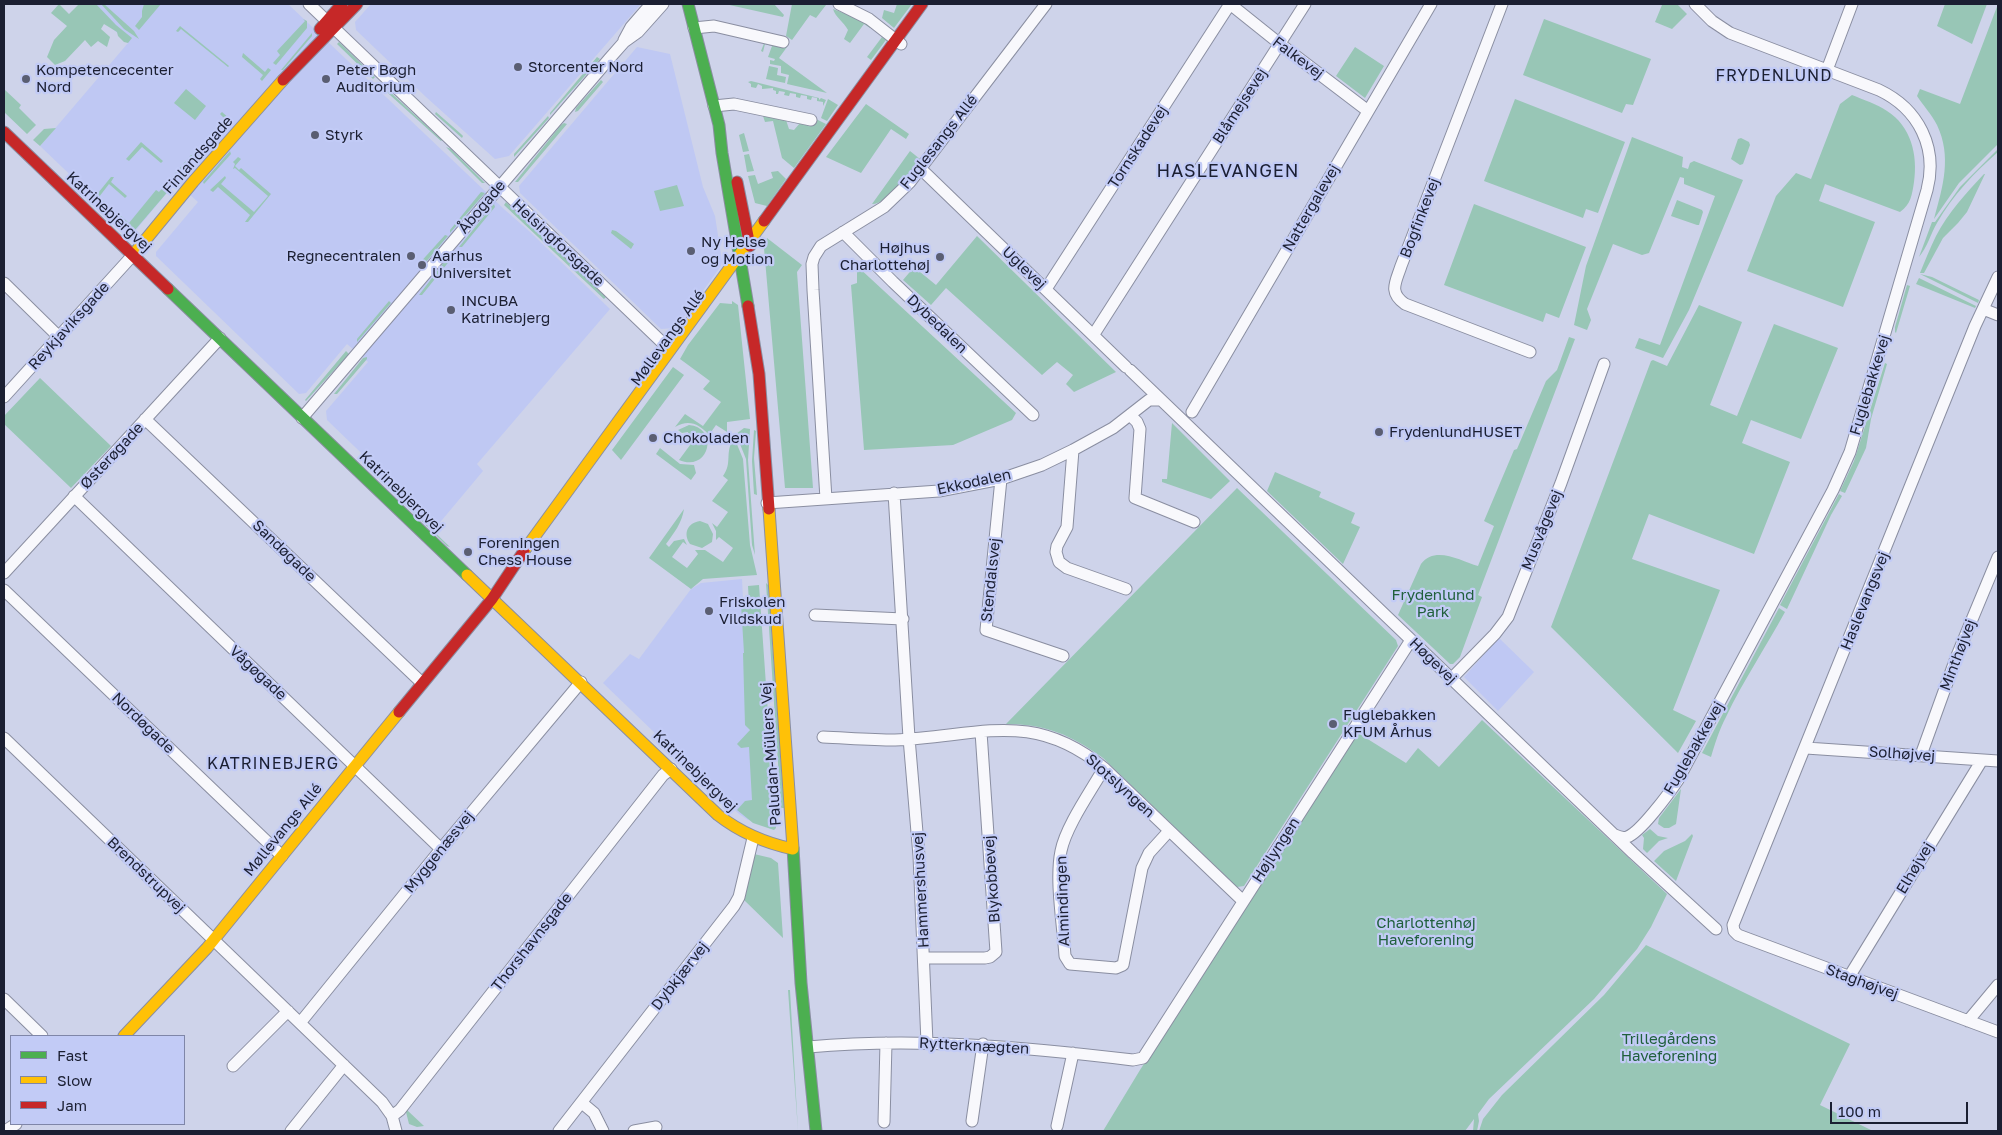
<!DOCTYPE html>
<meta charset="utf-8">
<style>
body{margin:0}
#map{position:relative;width:2002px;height:1135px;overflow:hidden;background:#ced3ea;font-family:"Golos Text",sans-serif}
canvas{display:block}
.frame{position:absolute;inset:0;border:5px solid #1b1f32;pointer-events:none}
.legend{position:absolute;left:10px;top:1035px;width:175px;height:90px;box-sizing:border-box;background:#c2cbf6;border:1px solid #7f86a8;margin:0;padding:6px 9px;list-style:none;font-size:15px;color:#1b1f32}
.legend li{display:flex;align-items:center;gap:10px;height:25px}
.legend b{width:25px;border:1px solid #7f86a8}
.scale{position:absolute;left:1830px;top:1102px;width:138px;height:22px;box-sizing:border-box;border:2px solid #1b1f32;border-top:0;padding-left:6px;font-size:15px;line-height:18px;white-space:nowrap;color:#1b1f32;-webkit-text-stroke:4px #c2cbf6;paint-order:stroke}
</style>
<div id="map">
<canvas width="2002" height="1135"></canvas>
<div class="frame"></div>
<ul class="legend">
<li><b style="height:6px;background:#4caf50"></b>Fast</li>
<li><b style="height:6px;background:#ffc107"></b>Slow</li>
<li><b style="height:6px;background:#c62828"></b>Jam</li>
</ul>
<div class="scale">100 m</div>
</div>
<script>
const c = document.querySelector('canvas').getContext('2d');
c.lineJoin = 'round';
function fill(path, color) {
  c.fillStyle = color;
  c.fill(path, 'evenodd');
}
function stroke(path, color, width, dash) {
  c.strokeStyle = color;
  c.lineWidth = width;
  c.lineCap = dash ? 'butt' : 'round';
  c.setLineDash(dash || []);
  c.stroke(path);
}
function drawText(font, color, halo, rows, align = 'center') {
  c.font = font + ' "Golos Text",sans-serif';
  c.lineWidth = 4.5;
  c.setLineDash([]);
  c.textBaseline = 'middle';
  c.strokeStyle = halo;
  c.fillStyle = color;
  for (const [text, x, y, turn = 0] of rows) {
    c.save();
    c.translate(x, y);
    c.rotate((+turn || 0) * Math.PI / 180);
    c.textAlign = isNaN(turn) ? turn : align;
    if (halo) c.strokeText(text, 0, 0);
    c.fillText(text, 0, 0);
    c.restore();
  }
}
const built = new Path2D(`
 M86,4H288L505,210L529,231L610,309L477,464L483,471L437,526L327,420L326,411L368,362L347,344L306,393L299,394L156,256V252L198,202L176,182L136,230H128L40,146L128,43Z
 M371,4H641L509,156L495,159L426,97L356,30L355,22Z
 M637,47L670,54L703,187L715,216L722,261L721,266L676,328L661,329L520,193L519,186Z
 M742,579L754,817L748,820L739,814L603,683L630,654L639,659L691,589L701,583Z
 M1499,638L1534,672L1498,711L1464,677Z`);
const green = new Path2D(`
 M59,4L69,14L79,4H96L116,25L132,38L128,43L124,42L118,36L117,32L104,24L101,29L110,37L107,47L98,41L91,47L85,40L65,61L55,65L47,57L54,40L67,26L51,13Z
 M101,4H104L134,31L139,39L124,29Z
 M144,4H161L139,30L135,26L142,17V11Z
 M725,4H774L784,15L783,17Z
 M792,4L826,5L816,18L810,15L792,40L786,36Z
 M897,4H912L894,28L882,18L884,10L894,13Z
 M1660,4H1677L1687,14L1672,29L1655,22L1662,5Z
 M1945,4H1987L1972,44L1937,26Z
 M1998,4V144L1959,183L1934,219C1943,186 1952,157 1937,125C1932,115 1923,105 1917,96L1920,89L1960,104Z
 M833,9L854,17L870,26V28L864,24L850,43L844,39L848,30C844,22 835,17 833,9Z
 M303,19L307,21V28L276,65L273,63L280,55L277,51L305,21Z
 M1544,19L1651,59L1633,105L1626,104L1622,113L1523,75Z
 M180,26L229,66L228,67L181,29L178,32L176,31Z
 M312,33V36L283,70H281Z
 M882,37L886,40L871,60L867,57Z
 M765,41L787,47L779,58L827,93L787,84L789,75L781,73V66L770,64V60L774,61L775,59L768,57L772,46L765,44L763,52L761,51Z
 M339,42L375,77L373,79L337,44Z
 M1355,47L1384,66L1365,98L1336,76Z
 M243,53L265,72L268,68L271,70L262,81L260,79L263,75L242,57Z
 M597,57L600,59L550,115V113Z
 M769,66L778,68L777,75L786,77L785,83L766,79Z
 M601,80L603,82L578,111L575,112L576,108Z
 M751,81L819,98V100L821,98L826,100L823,106V102L817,101V98L812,97L811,100L807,99V96L801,95L800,98L796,97V94L790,93L789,96L784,95L785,92L779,91L778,94H776V91L773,90V88L762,89V86L758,84L756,88L751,87V84L748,82Z
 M4,89L21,105L19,108L36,125L27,134L4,112Z
 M186,89L206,106L195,120L174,103Z
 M388,90L442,140L441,141L390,95L387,92Z
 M1852,95C1864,100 1877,104 1887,111C1911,126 1918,155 1914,182C1912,195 1911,204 1900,212L1825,184L1819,201L1875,222L1843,307L1747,271L1776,196L1796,173L1811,179L1840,104Z
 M828,99L838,105L827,121L821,118Z
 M1515,99L1625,142L1598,213L1586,209L1583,218L1484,181Z
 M866,104L909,134L906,139L891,129L861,173L826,157Z
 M222,112L230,119L135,230L127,228L94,198L111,177H114L111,182L127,196L125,198L109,184L99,197L129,223L156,190L159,192L191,155L193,156L197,151L225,119L220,114Z
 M436,112L461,134L463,136L462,138L435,114Z
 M765,115L786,120L789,129L794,130L800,123L814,125L816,119L826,124L794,168L782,158L773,121L765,122L763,116Z
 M548,116L549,118L514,157V154Z
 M564,123L567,124L518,182H515L561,125Z
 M56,128L40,146L33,140L44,129Z
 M744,133L749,151L743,152L739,135Z
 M1632,137L1683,157L1682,167L1688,169L1690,163L1694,161L1743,180L1689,310L1663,358L1635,348L1639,338L1660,345L1715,196L1684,184V178L1680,177L1649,253L1642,255L1613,244L1587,309L1591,320L1587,330L1574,325L1586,266Z
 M1741,138L1749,142L1750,145L1743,164L1740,165L1731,159L1738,139Z
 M141,142L163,161L161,163L142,147L129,161L126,159Z
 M446,147L451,149L485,183H482Z
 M1998,149V152C1974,173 1953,195 1937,223C1931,233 1927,248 1919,257L1932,222H1935L1960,187Z
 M230,151L231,154L204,184L203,182Z
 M910,151L920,159C911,172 889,204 872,204Z
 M749,154L754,171L747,172L744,155Z
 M238,157L241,159L235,166L239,170L241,168L271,194L248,222H245L250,215L218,187L213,192L210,190L225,176L226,178L221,184L254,212L268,196L235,168L233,169L235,164L233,162Z
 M778,171L786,179L767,206L755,203L748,176L755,175L758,184L773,178L771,172Z
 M1984,174H1985L1967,212L1958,223L1943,238L1924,273H1920C1925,261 1930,248 1936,236C1948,213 1966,193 1984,174Z
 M677,185L684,206L660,211L654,191Z
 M481,192L485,193L450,233V230Z
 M1677,200L1702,210L1703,212L1699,225H1697L1671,216Z
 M506,202L606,297L604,299L504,205Z
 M494,204L495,207L462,247H459Z
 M1474,204L1586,247L1559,318L1546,313L1543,322L1444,285Z
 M612,230L616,231L634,244L631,249L611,233Z
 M445,235L448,236L447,237L420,269H417V266Z
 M977,236L1116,372L1074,392L1066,384L1073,375L1057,362L1042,375L946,288L931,305L903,280L914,267L936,285Z
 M767,238L802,265L797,272L813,488H785L764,248Z
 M448,257H450L451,259L422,295H419Z
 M857,266L1016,413L1012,420L953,445L864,450L851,285L857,283Z
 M1920,274L1932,277L1979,300L1978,303Z
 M1919,278L1976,306L1975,308L1916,284Z
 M1907,285L1910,286L1896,333L1895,332V327Z
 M389,301L391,303L357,342V339Z
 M732,301L738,305L750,419L727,422V432L716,425L709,435C699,424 689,419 675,427L685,414L703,426L721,402L703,389L710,381L680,359L688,345L720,303L732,304Z
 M1699,305L1742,322L1710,405L1737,416L1774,324L1838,348L1801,439L1751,420L1742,443L1790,462L1754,554L1649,514L1632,559L1720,590L1673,710L1696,721L1678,753L1551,627L1651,361L1653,360L1667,366Z
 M1569,337L1575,339L1478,595L1482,597L1460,657L1453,664H1450L1398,615L1421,564C1435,545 1461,561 1478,566L1494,526L1484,521L1514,450L1517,449L1546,381L1557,370Z
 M346,351L349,354L306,401L305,400Z
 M367,357V359L337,394H334L363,358Z
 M1885,363L1887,364L1871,419L1866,448L1845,493L1840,491L1854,461Z
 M673,367L684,375L621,460L612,450Z
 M40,378L111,446L71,488L4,424V416Z
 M1172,423L1230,481L1211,499L1162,482V479H1167Z
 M689,425C720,428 709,473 679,460L693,441L689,437L688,432L682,433L678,430Z
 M744,428L750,429L748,460L755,555L752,545L746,459L736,434Z
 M754,430L756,431L754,458L757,495L754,494L752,461Z
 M734,437L743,459L750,545L757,575L703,579L691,589L649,558L684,509C682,523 674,533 666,544L669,547L674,541L684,539L687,545L683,542L672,557L687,568L698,554L695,550H705L723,562L733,548L719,537L716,540V531L712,523L717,527L728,512L712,501L728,480L723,476C733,462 724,454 734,437Z
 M660,448L680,464L694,465L696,473L691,480L656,454Z
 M1275,472L1321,492L1319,497L1355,513L1351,523L1360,527L1343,564L1267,491Z
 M1237,488L1396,640L1398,646L1244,886L1237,887L1103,758C1071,735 1046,724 1006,724Z
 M1839,494L1842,496L1831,515L1787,609L1780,605Z
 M397,497L399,498L450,547L447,546Z
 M700,521L708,524L713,534L712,542L702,548L690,544C683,534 687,523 700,521Z
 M766,583L768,585L784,808H781Z
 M759,585L776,828L774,830L753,823L737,810L745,801L752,800L749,747L741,748L737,744L750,730L745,725L743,653H744L741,604H749L748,586Z
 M1779,608L1785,612C1766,647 1743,681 1726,717C1719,730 1715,744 1711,757L1702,753Z
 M1482,720L1667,894L1651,927L1637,949L1594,999L1489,1099L1478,1114L1479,1121L1477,1131H1473L1474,1119L1465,1131H1103L1140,1070L1358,733L1406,763L1418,748L1439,767Z
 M1681,789L1676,824L1669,828H1664L1658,824L1659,818Z
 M1650,829L1658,836L1668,838L1659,841L1647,853L1643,849L1644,838L1642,835Z
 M1692,834L1693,836L1676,881L1654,861L1664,851L1685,841Z
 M754,854L771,858L778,863L783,938L744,900Z
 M1646,945L1850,1044L1820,1105L1873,1131H1479L1483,1119L1502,1095L1604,995Z
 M788,990H790L798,1131Z
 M407,1110L424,1126L417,1127L409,1124L406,1112Z`);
const street = new Path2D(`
 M309,4L669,349
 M839,4L869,19L901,44
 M1230,4L1280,44L1368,111
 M1502,4L1401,266C1396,282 1388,292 1405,304L1530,352
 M694,28L714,26L783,42
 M624,40L631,27L651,4
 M1827,70L1852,4
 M714,106L734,104L811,120
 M921,169L1126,367
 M843,232L893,282L1033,415
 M1998,277L1975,326L1733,925L1734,931L1738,935L1998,1032
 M4,283L59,337
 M1046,289L1230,4
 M1983,309L1998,315
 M1094,334L1305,4
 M1130,370L1633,853L1716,929
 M4,397L133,255
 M1192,412L1431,4
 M1130,415L1137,422L1140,429L1135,498L1194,522
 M302,418L609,59L624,42L638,32L663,4
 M145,419L422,683
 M1073,450L1067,527L1057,546L1056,552L1059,562L1067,568L1126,589
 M1001,479L986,630L1063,656
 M894,493L909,738L919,856L927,1043
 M74,496L441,849
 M826,499L813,290L812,264L814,257L821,246L884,207L910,182L1046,4
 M767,503L939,491L1001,479L1042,465L1073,450L1113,428L1149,400H1161
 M4,573L220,338
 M4,590L282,856
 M815,615L903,619
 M1451,679L1495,634L1508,617L1561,483L1604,364
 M823,737C847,738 871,740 895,740C978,737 1031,708 1104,768L1243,901
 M4,738L382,1102L392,1116L396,1131
 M1806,748L1998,761
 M1921,755L1956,658L1998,557
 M1104,768C1091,791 1066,826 1061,851C1055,880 1063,925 1065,956L1070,964L1116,968L1123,965L1142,868L1149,853L1169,831
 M1615,835C1619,837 1623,838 1627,837C1640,833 1670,792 1678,780L1833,490L1850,452L1927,190C1938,148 1919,109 1879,90L1730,33L1712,21L1695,4
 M924,958H985L990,957L996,952L981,732
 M1849,977L1982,760
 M4,999L42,1036
 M1968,1021L1998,985
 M300,1023L441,849L581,682
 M808,1047C917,1037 1024,1047 1133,1060L1143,1058L1411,640
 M233,1066L288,1011
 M582,1103L594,1113L603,1131
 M392,1116L400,1110L663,775L671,769
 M972,1121L983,1044
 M884,1122L886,1043
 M1057,1126L1073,1053
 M5,1131L16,1124
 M291,1131L344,1065
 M559,1131L734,906L739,897L753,838
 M634,1131L656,1127`);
const fast = new Path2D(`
 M688,4L719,125L722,153L748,306
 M168,289L467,575
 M793,848L801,983L816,1131`);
const slow = new Path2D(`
 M133,255L193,182L283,80
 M769,509L793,848
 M524,551L764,221
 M467,575L718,815C741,833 765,843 793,849
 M124,1036L207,948L399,712`);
const jam = new Path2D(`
 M320,29L342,4
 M283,80L357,4
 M4,132L168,289
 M737,182L750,246
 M764,221L922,4
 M748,306L759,374L769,509
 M399,712L492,599L524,551`);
const markers = [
 [518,67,5,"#5a5e72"],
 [26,79,5,"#5a5e72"],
 [326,79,5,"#5a5e72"],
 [315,135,5,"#5a5e72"],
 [691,251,5,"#5a5e72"],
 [411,256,5,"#5a5e72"],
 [940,257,5,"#5a5e72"],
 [422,265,5,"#5a5e72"],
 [451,310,5,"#5a5e72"],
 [1379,432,5,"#5a5e72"],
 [653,438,5,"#5a5e72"],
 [468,552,5,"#5a5e72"],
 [709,611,5,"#5a5e72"],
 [1333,724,5,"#5a5e72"]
];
const streetNames = [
 ["Falkevej",1298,58,37],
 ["Blåmejsevej",1240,106,-57],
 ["Fuglesangs Allé",939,142,-52],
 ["Tornskadevej",1138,147,-57],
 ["Finlandsgade",198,155,-49],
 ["Åbogade",482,207,-50],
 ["Nattergalevej",1311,208,-60],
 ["Katrinebjergvej",109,212,43],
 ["Bogfinkevej",1420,218,-69],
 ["Helsingforsgade",558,243,43],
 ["Uglevej",1024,268,44],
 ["Dybedalen",937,324,44],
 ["Reykjaviksgade",69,326,-48],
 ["Møllevangs Allé",668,338,-54],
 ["Fuglebakkevej",1870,385,-73],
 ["Østerøgade",112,456,-47],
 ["Ekkodalen",974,482,-12],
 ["Katrinebjergvej",401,492,44],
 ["Musvågevej",1542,530,-68],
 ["Sandøgade",284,551,44],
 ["Stendalsvej",991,580,-84],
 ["Haslevangsvej",1865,601,-68],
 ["Minthøjvej",1958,655,-69],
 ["Høgevej",1433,661,44],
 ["Vågøgade",258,673,43],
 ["Nordøgade",143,723,44],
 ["Fuglebakkevej",1694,748,-60],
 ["Paludan-Müllers Vej",771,754,-94],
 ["Solhøjvej",1902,754,4],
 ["Katrinebjergvej",695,771,44],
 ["Slotslyngen",1120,786,42],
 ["Møllevangs Allé",283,830,-51],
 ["Højlyngen",1276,850,-57],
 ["Myggenæsvej",439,852,-51],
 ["Elhøjvej",1915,868,-59],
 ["Brendstrupvej",146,875,44],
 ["Blykobbevej",992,879,-94],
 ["Hammershusvej",921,890,-93],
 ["Almindingen",1063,901,-92],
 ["Thorshavnsgade",532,942,-52],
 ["Dybkjærvej",680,976,-52],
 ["Staghøjvej",1862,982,20],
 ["Rytterknægten",974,1046,3]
];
const poiNames = [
 ["Storcenter Nord",528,67],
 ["Kompetencecenter",36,70],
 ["Nord",36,87],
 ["Peter Bøgh",336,70],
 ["Auditorium",336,87],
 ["Styrk",325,135],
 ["Ny Helse",701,242],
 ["og Motion",701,259],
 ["Højhus",930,248,"right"],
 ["Charlottehøj",930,265,"right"],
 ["Regnecentralen",401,256,"right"],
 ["Aarhus",432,256],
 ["Universitet",432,273],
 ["INCUBA",461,301],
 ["Katrinebjerg",461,318],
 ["FrydenlundHUSET",1389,432],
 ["Chokoladen",663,438],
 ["Foreningen",478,543],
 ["Chess House",478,560],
 ["Friskolen",719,602],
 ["Vildskud",719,619],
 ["Fuglebakken",1343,715],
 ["KFUM Århus",1343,732]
];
const parkNames = [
 ["Frydenlund",1433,595],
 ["Park",1433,612],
 ["Charlottenhøj",1426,923],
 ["Haveforening",1426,940],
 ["Trillegårdens",1669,1039],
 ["Haveforening",1669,1056]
];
const neighbourhoodNames = [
 ["FRYDENLUND",1774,76],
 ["KATRINEBJERG",273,764]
];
const quarterNames = [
 ["HASLEVANGEN",1228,171]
];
fill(built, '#bfc8f3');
fill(green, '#98c6b6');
stroke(street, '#8a8ea1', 13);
stroke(fast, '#8a8ea1', 13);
stroke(slow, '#8a8ea1', 13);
stroke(jam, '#8a8ea1', 13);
stroke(street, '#f8f8fc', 11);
stroke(fast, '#4caf50', 11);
stroke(slow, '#ffc107', 11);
stroke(jam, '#c62828', 11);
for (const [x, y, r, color] of markers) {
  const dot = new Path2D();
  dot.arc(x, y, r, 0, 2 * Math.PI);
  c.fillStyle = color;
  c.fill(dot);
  stroke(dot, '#c2cbf6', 2);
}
drawText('15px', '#1b1f32', '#c2cbf6', streetNames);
drawText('15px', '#1b1f32', '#c2cbf6', poiNames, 'left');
drawText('15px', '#20603c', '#c2cbf6', parkNames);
c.letterSpacing = '1px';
drawText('16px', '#1b1f32', '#c2cbf6', neighbourhoodNames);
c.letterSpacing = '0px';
c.letterSpacing = '1px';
drawText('18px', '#1b1f32', '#c2cbf6', quarterNames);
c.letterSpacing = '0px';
</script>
